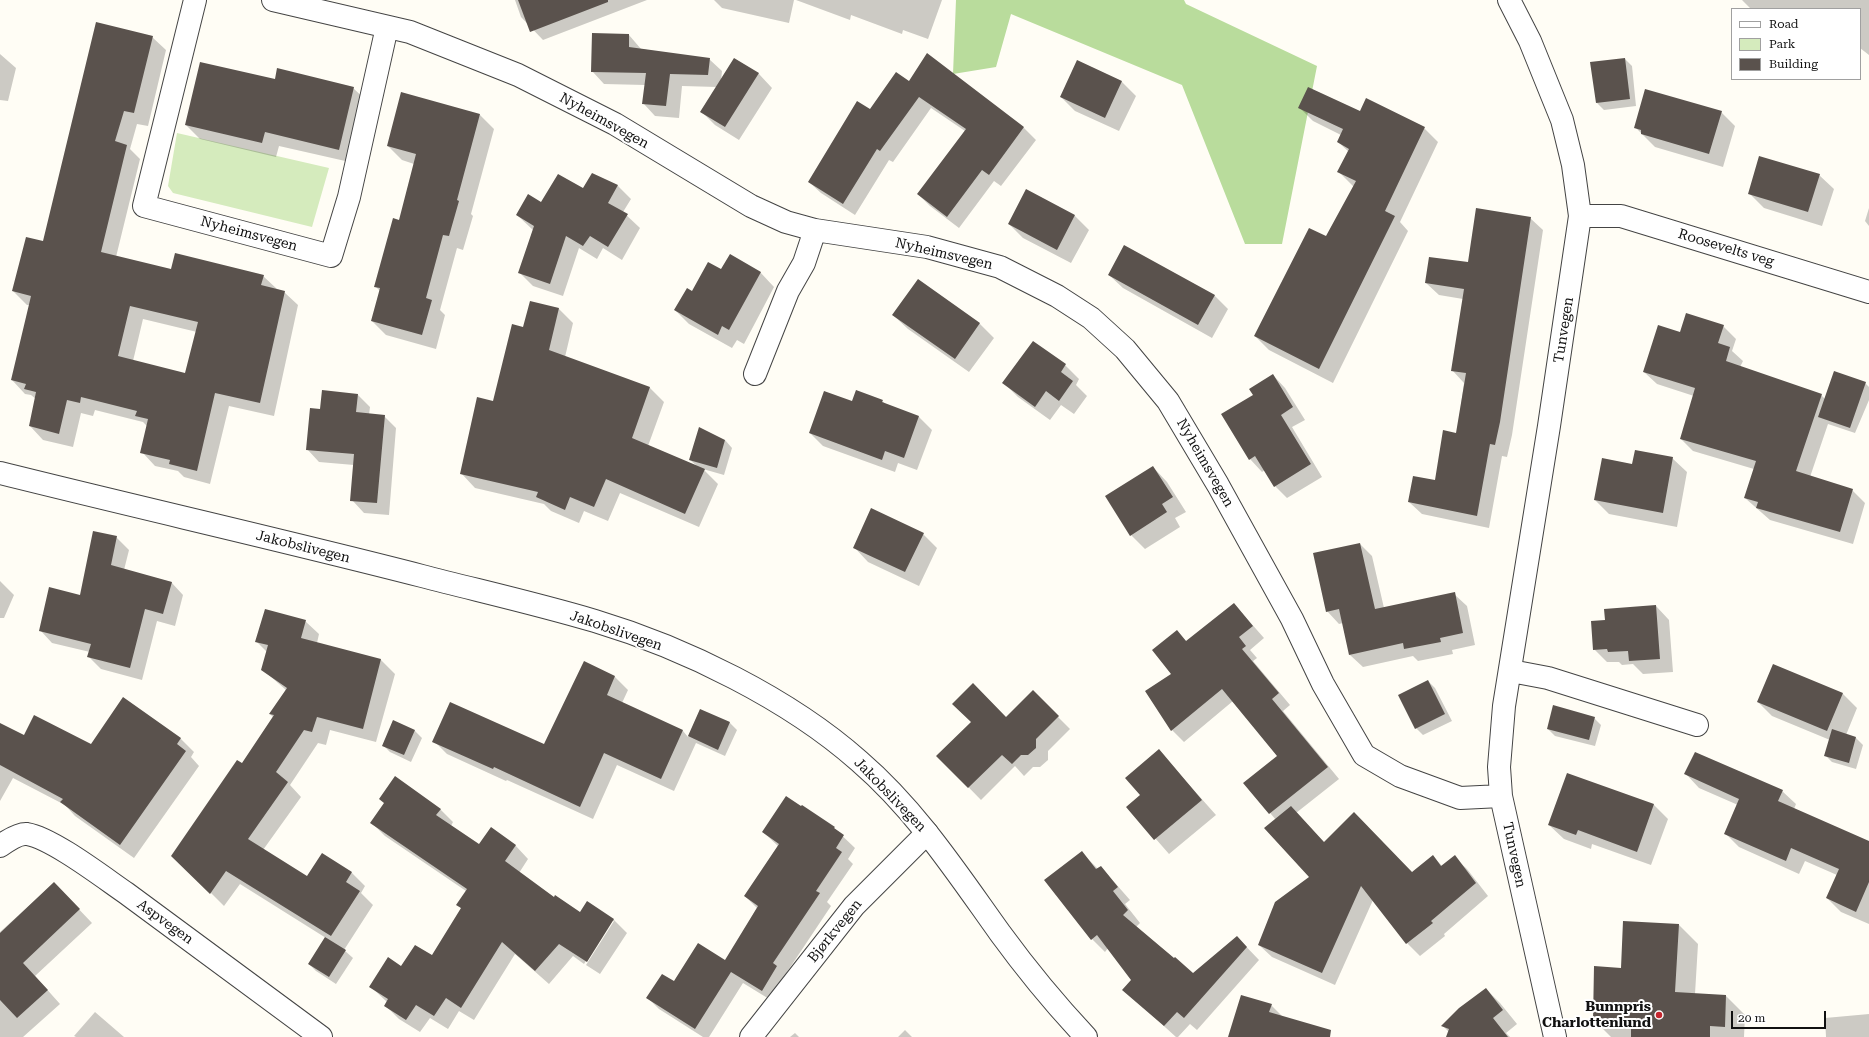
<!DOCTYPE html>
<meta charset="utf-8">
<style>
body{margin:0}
#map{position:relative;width:1869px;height:1037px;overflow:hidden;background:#fffdf5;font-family:"Roboto Serif",serif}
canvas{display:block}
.legend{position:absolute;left:1731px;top:8px;width:130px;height:72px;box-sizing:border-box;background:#fff;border:1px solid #a0a0a0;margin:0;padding:5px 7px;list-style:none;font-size:12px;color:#111}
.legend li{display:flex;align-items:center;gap:8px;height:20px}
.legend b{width:20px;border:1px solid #a0a0a0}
.scale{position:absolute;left:1731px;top:1011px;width:95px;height:18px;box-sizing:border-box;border:2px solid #111;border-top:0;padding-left:5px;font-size:12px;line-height:14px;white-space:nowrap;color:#111;-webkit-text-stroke:3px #fff;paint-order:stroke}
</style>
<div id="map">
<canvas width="1869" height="1037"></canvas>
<ul class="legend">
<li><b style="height:5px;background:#fff"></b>Road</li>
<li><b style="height:11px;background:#d5ebbd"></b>Park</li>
<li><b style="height:11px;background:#5a524d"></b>Building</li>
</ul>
<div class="scale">20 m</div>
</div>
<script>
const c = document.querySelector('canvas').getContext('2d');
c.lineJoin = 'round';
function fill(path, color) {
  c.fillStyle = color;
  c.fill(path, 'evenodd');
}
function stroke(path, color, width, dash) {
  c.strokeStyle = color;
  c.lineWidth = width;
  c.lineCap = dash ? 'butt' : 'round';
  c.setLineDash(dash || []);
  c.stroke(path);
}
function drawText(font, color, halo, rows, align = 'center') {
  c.font = font + ' "Roboto Serif",serif';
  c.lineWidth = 4;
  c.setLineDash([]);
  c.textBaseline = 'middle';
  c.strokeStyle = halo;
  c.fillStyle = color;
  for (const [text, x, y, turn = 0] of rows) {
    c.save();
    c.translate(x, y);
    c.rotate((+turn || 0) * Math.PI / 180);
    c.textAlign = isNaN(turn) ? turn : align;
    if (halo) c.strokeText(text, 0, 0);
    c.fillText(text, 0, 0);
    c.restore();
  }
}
const green = new Path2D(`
 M177,133L329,168L312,227L173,193L168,186Z`);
const forest = new Path2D(`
 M956,0H1184L1186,4L1317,66L1282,244H1245L1182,85L1011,14L996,67L953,74Z`);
const shadow = new Path2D(`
 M515,0H647L543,40L521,17Z
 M714,0H794L789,23L722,8Z
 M796,0H942L928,39L903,30L902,34L851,15L850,20Z
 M1742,0H1869V55L1860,48V9H1751Z
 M629,35L641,49L709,59L722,71L721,81L735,59L759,74L772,88L739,140L715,125L701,111L717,87L682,86L679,118L655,116L643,103L645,85L604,84L592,71Z
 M152,37L166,50L148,126L137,124L130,149L140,159L116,257L172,270L263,276L277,289L284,292L298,305L274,416L229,406L210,484L184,477L178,471L155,466L142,452L148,427L143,422L95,410L93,416L81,413L73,447L43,440L30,426L36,399L31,395L25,394L12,380L30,305H27L13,291L44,242ZM143,319L197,332L186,374L133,361Z
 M0,54L16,68L8,101L0,100Z
 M928,55L1024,128L1036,140L1001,186L994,181L959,228L930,206L918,194L965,131L931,108L893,162L889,160L855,215L821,193L809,182L870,111L909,82Z
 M1625,59L1632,66L1636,106L1604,110L1597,103Z
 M1078,61L1122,82L1136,96L1119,131L1075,111L1061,97Z
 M275,81L353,88L368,102L354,163L279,146L276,157L200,139L186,125Z
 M1299,107L1361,112L1424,128L1438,142L1400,222L1408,231L1333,383L1269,350L1255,336L1326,237L1354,187L1339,172L1349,152L1338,142L1341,135L1313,121Z
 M1721,112L1735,126L1723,167L1655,147L1635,127Z
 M480,115L494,129L471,214L473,216L463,250L457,248L440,310L445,315L436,349L386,335L372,321L380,291L376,287L400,221L414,164L402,160L388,146Z
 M592,175L618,186L631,199L623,212L640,228L622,260L603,248L597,259L579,248L563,296L533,286L519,272L533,230L517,215L542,204L583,189Z
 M1819,175L1834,189L1822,226L1764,208L1750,194Z
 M1027,191L1075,216L1089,230L1071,263L1023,238L1009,224Z
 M1869,208V226L1865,221Z
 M1530,218L1543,230L1512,435L1507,457L1502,456L1489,528L1422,514L1409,502L1435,481L1457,434L1464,383L1452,370L1463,299L1439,295L1426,283L1469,263Z
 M721,270L760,272L774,287L744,344L737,340L732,348L689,324L675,310L692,292Z
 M1109,275L1214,295L1228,309L1212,338L1123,288Z
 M918,280L980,324L994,338L969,372L908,329L893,315Z
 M531,302L559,309L573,323L565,357L650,388L664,402L648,446L697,466L690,460L725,440L732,448L724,475L703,469L718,484L699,527L620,493L608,521L584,511L579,523L551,511L544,504L475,488L461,473L494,402L524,328Z
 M1723,326L1736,339L1732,351L1743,361L1740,367L1821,395L1825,399L1865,383L1869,387V400L1855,433L1828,424L1810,477L1852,490L1865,503L1853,544L1770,520L1745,498L1754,469L1693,451L1681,439L1694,396L1657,384L1644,372L1681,333Z
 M1065,365L1079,379L1076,385L1087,396L1074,414L1061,405L1050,420L1018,397L1004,383Z
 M1273,375L1285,388L1305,420L1292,427L1322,477L1287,498L1275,486L1265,470L1262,472L1250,459L1254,396Z
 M358,395L370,407L369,415L384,416L396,428L389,515L364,513L352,500L354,465L319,462L307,449Z
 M882,401L887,405L919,417L932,430L917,470L898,463L895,472L823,446L810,433L853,403Z
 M1672,458L1687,472L1677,527L1609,514L1595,500L1633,465Z
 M1153,467L1167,482L1186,512L1175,518L1180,527L1145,549L1131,535Z
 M923,534L937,548L919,586L868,562L854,547Z
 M116,537L129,550L124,570L171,582L183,595L175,626L157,621L142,680L101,669L89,657L90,652L52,643L40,630L80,596Z
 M1360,544L1372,556L1384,608L1454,594L1467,606L1475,645L1452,650L1453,654L1418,661L1413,656L1363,667L1350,655L1343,623L1339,624L1327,611Z
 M0,581L14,595L4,618H0Z
 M1234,604L1264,638L1250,650L1257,658L1253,661L1290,705L1283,711L1339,779L1296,813L1324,843L1412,873L1433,856L1442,866L1454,857L1467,869L1488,896L1444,934L1445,936L1420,956L1407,943L1373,900L1335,985L1272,957L1259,945L1310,877L1276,820L1245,783L1278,756L1233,701L1184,742L1172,730L1146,692L1173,674L1177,632L1187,642Z
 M1656,606L1669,620L1673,672L1643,674L1633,664L1622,665L1619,662H1607L1594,649L1606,621Z
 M305,621L319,634L317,643L381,660L395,674L376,742L330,730L326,745L318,743L290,785L301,797L263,850L307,877L322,854L352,873L365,886L361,893L373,905L344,950L353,958L336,984L316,971L309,964L326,938L240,884L224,906L173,855L242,764L273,717L270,714L286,690L262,669L267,652L256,641Z
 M584,663L615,677L628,690L622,703L683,731L688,737L700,710L730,723L737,730L725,756L696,743L674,791L617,765L593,819L507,780L506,781L447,754L434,741L545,745Z
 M1774,665L1843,694L1857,708L1846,735L1856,738L1863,745L1856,769L1832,762L1825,755L1830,740L1772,716L1758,702Z
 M1428,681L1435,688L1452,721L1423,735L1416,728Z
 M1033,692L1070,729L1048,751V760L1040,767H1033L1024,776L1015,766L981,800L938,756L1006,718Z
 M1594,718L1601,725L1595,746L1555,736L1548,729Z
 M393,721L415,731L422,738L411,762L390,752L383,745Z
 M0,724L24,737L91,745L180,738L194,752L191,757L199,766L134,858L75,816L65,805L13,778L0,801Z
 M1159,751L1216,815L1169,854L1128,807L1141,795Z
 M1568,774L1654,805L1668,819L1651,865L1592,844L1591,849L1564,839L1549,825Z
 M1686,774L1782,791L1796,804L1794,809L1869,842V924L1841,912L1827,898L1837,875L1805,861L1799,874L1739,847L1726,834L1738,805L1699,788Z
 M802,806L834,828L855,848L848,859L853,864L827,902L831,906L785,975L788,978L774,1002L743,983L709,1037H703L659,1009L648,998L674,983L725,962L757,908L745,896L778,846L763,832Z
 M440,809L453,822L451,826L480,846L515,845L528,859L519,873L555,898L580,913L588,902L614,920L627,933L600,974L586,965L614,921H612L584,964L573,956L549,984L515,954L474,1020L459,1011L448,1029L430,1018L420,1032L399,1019L385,1005L387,1002L370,986L402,967L432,957L462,909L458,905L466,891L385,836L372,823Z
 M1081,852L1098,869L1101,867L1130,900L1125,904L1140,923L1136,927L1193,974L1237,937L1259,960L1197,1030L1190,1024L1178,1037H1176L1124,990L1133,980L1108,948L1105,952L1092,939Z
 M54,883L92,923L35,976L60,1004L23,1037H0V932Z
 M1679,925L1698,944L1695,994L1726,996L1745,1015L1744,1037H1611L1594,1020L1622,969Z
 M1486,989L1500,1003L1517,1024L1506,1033L1510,1037H1447L1449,1032L1443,1026Z
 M1271,1005L1283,1017L1320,1037H1229Z
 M95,1012L124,1037H76L74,1036Z
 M1869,1014V1037H1826L1825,1018Z
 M905,1030L912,1037H898Z
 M795,1033L799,1037H790Z`);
const building = new Path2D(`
 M518,0H608V2L530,32Z
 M96,22L153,36L134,113L124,111L115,141L127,145L101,252L171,269L175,253L264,275L261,285L285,291L260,403L215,393L197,471L169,464L170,460L140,453L148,419L135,416L137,411L81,397L80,403L67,400L59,434L29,426L36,392L24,389L26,384L11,380L31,296L12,291L26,237L43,241ZM130,306L198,322L185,373L118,356Z
 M592,33L629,34V47L710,58L708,75L670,74L666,106L642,104L646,73L591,72Z
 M927,53L1024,127L989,175L982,170L947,217L917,194L966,129L919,97L880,151L877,149L843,204L808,182L857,101L870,109L896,72L909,81Z
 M734,58L759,73L725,127L700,112Z
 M1625,58L1630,99L1596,103L1590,62Z
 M1077,60L1122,81L1105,118L1060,97Z
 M200,62L275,79L277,68L354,87L339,150L265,132L262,143L185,125Z
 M1308,87L1360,111L1366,98L1425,127L1385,211L1395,216L1319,369L1254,336L1309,228L1326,236L1356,181L1337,172L1349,149L1337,142L1343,129L1298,108Z
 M1645,89L1722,111L1709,154L1641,134V130L1634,128Z
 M401,92L480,114L457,200L459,201L449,236L443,235L426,298L432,300L422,335L371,321L380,288L374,287L393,218L399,220L416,154L387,146Z
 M1759,156L1820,174L1808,212L1748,194Z
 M592,173L618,185L608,203L628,214L608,247L590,236L583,246L566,236L550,284L518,273L534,226L516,215L528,194L541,202L558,174L583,188Z
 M1026,189L1075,215L1057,250L1008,224Z
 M1476,208L1531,217L1500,422L1495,445L1490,444L1477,516L1408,502L1413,476L1435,480L1443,430L1456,433L1466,373L1451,371L1464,289L1425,283L1429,257L1468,262Z
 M1124,245L1215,295L1198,325L1108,275Z
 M730,254L761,272L729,330L722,326L718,335L674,310L687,288L692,291L708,262L721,269Z
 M918,279L980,323L955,359L892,315Z
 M530,301L559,308L549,350L650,387L632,438L705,469L685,514L606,479L594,507L570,497L565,510L536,497L538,492L460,474L477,397L493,401L512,324L523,327Z
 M1686,313L1724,325L1718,343L1730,347L1726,361L1822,394L1796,471L1853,489L1840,532L1756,508L1758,502L1744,498L1756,461L1680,439L1695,388L1643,372L1658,325L1680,332Z
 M1033,341L1066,364L1061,372L1073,381L1059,401L1046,391L1035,407L1002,383Z
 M1834,371L1866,382L1850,428L1818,417Z
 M1273,374L1293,407L1281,415L1311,464L1274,487L1255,456L1249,460L1221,414L1253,395L1249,389Z
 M322,390L358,394L356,412L385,415L377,503L350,501L354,454L306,450L310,408L320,409Z
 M856,390L883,400L882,402L919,416L904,458L885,451L882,460L809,433L824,391L852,401Z
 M699,427L725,440L717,468L689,460Z
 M1635,450L1673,457L1663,513L1594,500L1602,458L1632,464Z
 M1153,466L1173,497L1162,504L1167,512L1130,536L1105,496Z
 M871,508L924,533L905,572L853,548Z
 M93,531L117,536L111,565L172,582L163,614L145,609L130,668L87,657L91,644L39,631L49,587L80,595Z
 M1360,543L1375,609L1455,592L1463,633L1440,638L1441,642L1404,649L1403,643L1349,655L1339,609L1326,612L1313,553Z
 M1234,603L1253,626L1239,637L1246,646L1242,649L1279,693L1272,699L1328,767L1269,814L1243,783L1277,756L1222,689L1171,731L1145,691L1171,674L1152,650L1177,630L1186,641Z
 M1656,605L1660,659L1629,661L1628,651L1608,652L1607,649L1593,650L1591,621L1605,620L1604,609Z
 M265,609L306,620L301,638L381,659L363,729L317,717L312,732L304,730L276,772L288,782L248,839L307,876L322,853L352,872L346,882L360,891L331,936L226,871L210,894L171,856L237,760L242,763L274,715L269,714L287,688L261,670L268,645L255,642Z
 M584,661L615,676L607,695L683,730L661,779L604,753L580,807L494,767L493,769L432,742L450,702L544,744Z
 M1773,664L1843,693L1827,731L1757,702Z
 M1428,680L1445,714L1415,729L1398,695Z
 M973,683L1006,717L1033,690L1059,716L1036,739V748L1028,755H1021L1012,764L1002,755L968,788L936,756L971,722L952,704Z
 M123,697L181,738L177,744L186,751L120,845L60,802L63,799L0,765V723L24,735L34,715L91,744Z
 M1553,705L1595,717L1589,740L1547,729Z
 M700,709L730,722L718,750L688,736Z
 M393,720L415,730L404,755L382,746Z
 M1832,729L1856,737L1849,763L1824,756Z
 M1159,749L1202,800L1154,840L1126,807L1140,795L1125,778Z
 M1695,752L1783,790L1778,801L1869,841V882L1856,912L1826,898L1839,869L1791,848L1786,861L1724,834L1739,799L1684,774Z
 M1567,773L1654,804L1637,852L1578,830L1576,835L1548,825Z
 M395,776L441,809L436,815L479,844L491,827L516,845L505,861L554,897L555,895L580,912L587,901L614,919L587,962L559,944L535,971L502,942L461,1008L446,998L434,1016L416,1005L406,1020L384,1006L388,999L369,987L388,957L401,966L415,945L432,955L461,908L456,905L467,889L370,823L384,803L379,799Z
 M786,796L801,806L802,805L835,827L834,828L844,835L836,848L842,852L816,891L820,893L773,963L777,966L762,991L731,972L695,1029L646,998L662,974L674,981L698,943L725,960L758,906L744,896L779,844L762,832Z
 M1291,806L1324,842L1354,812L1412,872L1433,855L1441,866L1455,855L1476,883L1431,921L1433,923L1406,944L1361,886L1322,973L1258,945L1275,902L1309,877L1264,828Z
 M1082,851L1096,869L1101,866L1118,887L1113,891L1128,910L1123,915L1174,958L1175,957L1193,973L1237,936L1247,947L1184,1018L1177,1012L1164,1026L1122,990L1131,980L1097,935L1091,940L1044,880Z
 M54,882L80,909L23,963L48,990L17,1018L0,1000V933Z
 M1623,921L1679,924L1675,992L1726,995L1725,1027L1710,1026V1037H1631V1023L1593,1021L1594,966L1621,968Z
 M325,937L346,950L329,977L308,964Z
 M1486,988L1503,1010L1493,1018L1508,1037H1446L1449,1029L1441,1026L1459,1008Z
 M1241,995L1272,1004L1269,1012L1331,1030L1330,1037H1228Z`);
const minor = new Path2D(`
 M195,0L144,206L331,256L349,197L387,27
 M273,0L410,32L518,75L615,124L751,206L786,222L815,230L927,247L1000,267L1057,296L1091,318L1125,349L1168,401L1218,485L1292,619L1323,684L1364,755L1400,776L1460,798L1501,796
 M1509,0L1530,41L1562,120L1573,165L1580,216L1549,426L1504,706L1499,767L1501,796L1555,1037
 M1580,216H1621L1869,292
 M755,374L788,291L804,263L815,230
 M1511,671L1548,678L1697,725
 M0,846C7,841 19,833 27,834C52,838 104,878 126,893C191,941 256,989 321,1037
 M751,1037L854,906L927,833`);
const tertiary = new Path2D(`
 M0,473C140,508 282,540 422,576C480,591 538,604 595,621C685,648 789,699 859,761C916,810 957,873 1000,933C1027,970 1055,1004 1086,1037`);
const markers = [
 [1659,1015,4,"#c4262e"]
];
const streetNames = [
 ["Nyheimsvegen",604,121,29],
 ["Nyheimsvegen",249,234,15],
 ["Roosevelts veg",1726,248,17],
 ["Nyheimsvegen",944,254,13],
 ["Tunvegen",1564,330,-81],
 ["Nyheimsvegen",1205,463,60],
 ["Jakobslivegen",303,547,14],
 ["Jakobslivegen",616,631,19],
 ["Jakobslivegen",890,795,46],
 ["Tunvegen",1514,855,78],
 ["Aspvegen",165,922,36],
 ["Bjørkvegen",835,931,-51]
];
const poiNames = [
 ["Bunnpris",1651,1007],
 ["Charlottenlund",1651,1023]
];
fill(green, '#d5ebbd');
fill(forest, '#b9dc9c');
fill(shadow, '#0003');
fill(building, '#5a524d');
stroke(minor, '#444', 24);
stroke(tertiary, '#444', 24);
stroke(minor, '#fff', 22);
stroke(tertiary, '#fff', 22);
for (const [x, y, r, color] of markers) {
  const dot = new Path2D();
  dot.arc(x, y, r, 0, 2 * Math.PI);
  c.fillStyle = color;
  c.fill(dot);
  stroke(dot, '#fff', 1.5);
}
drawText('14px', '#111', '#fff', streetNames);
drawText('bold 14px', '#111', '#fff', poiNames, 'right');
</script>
